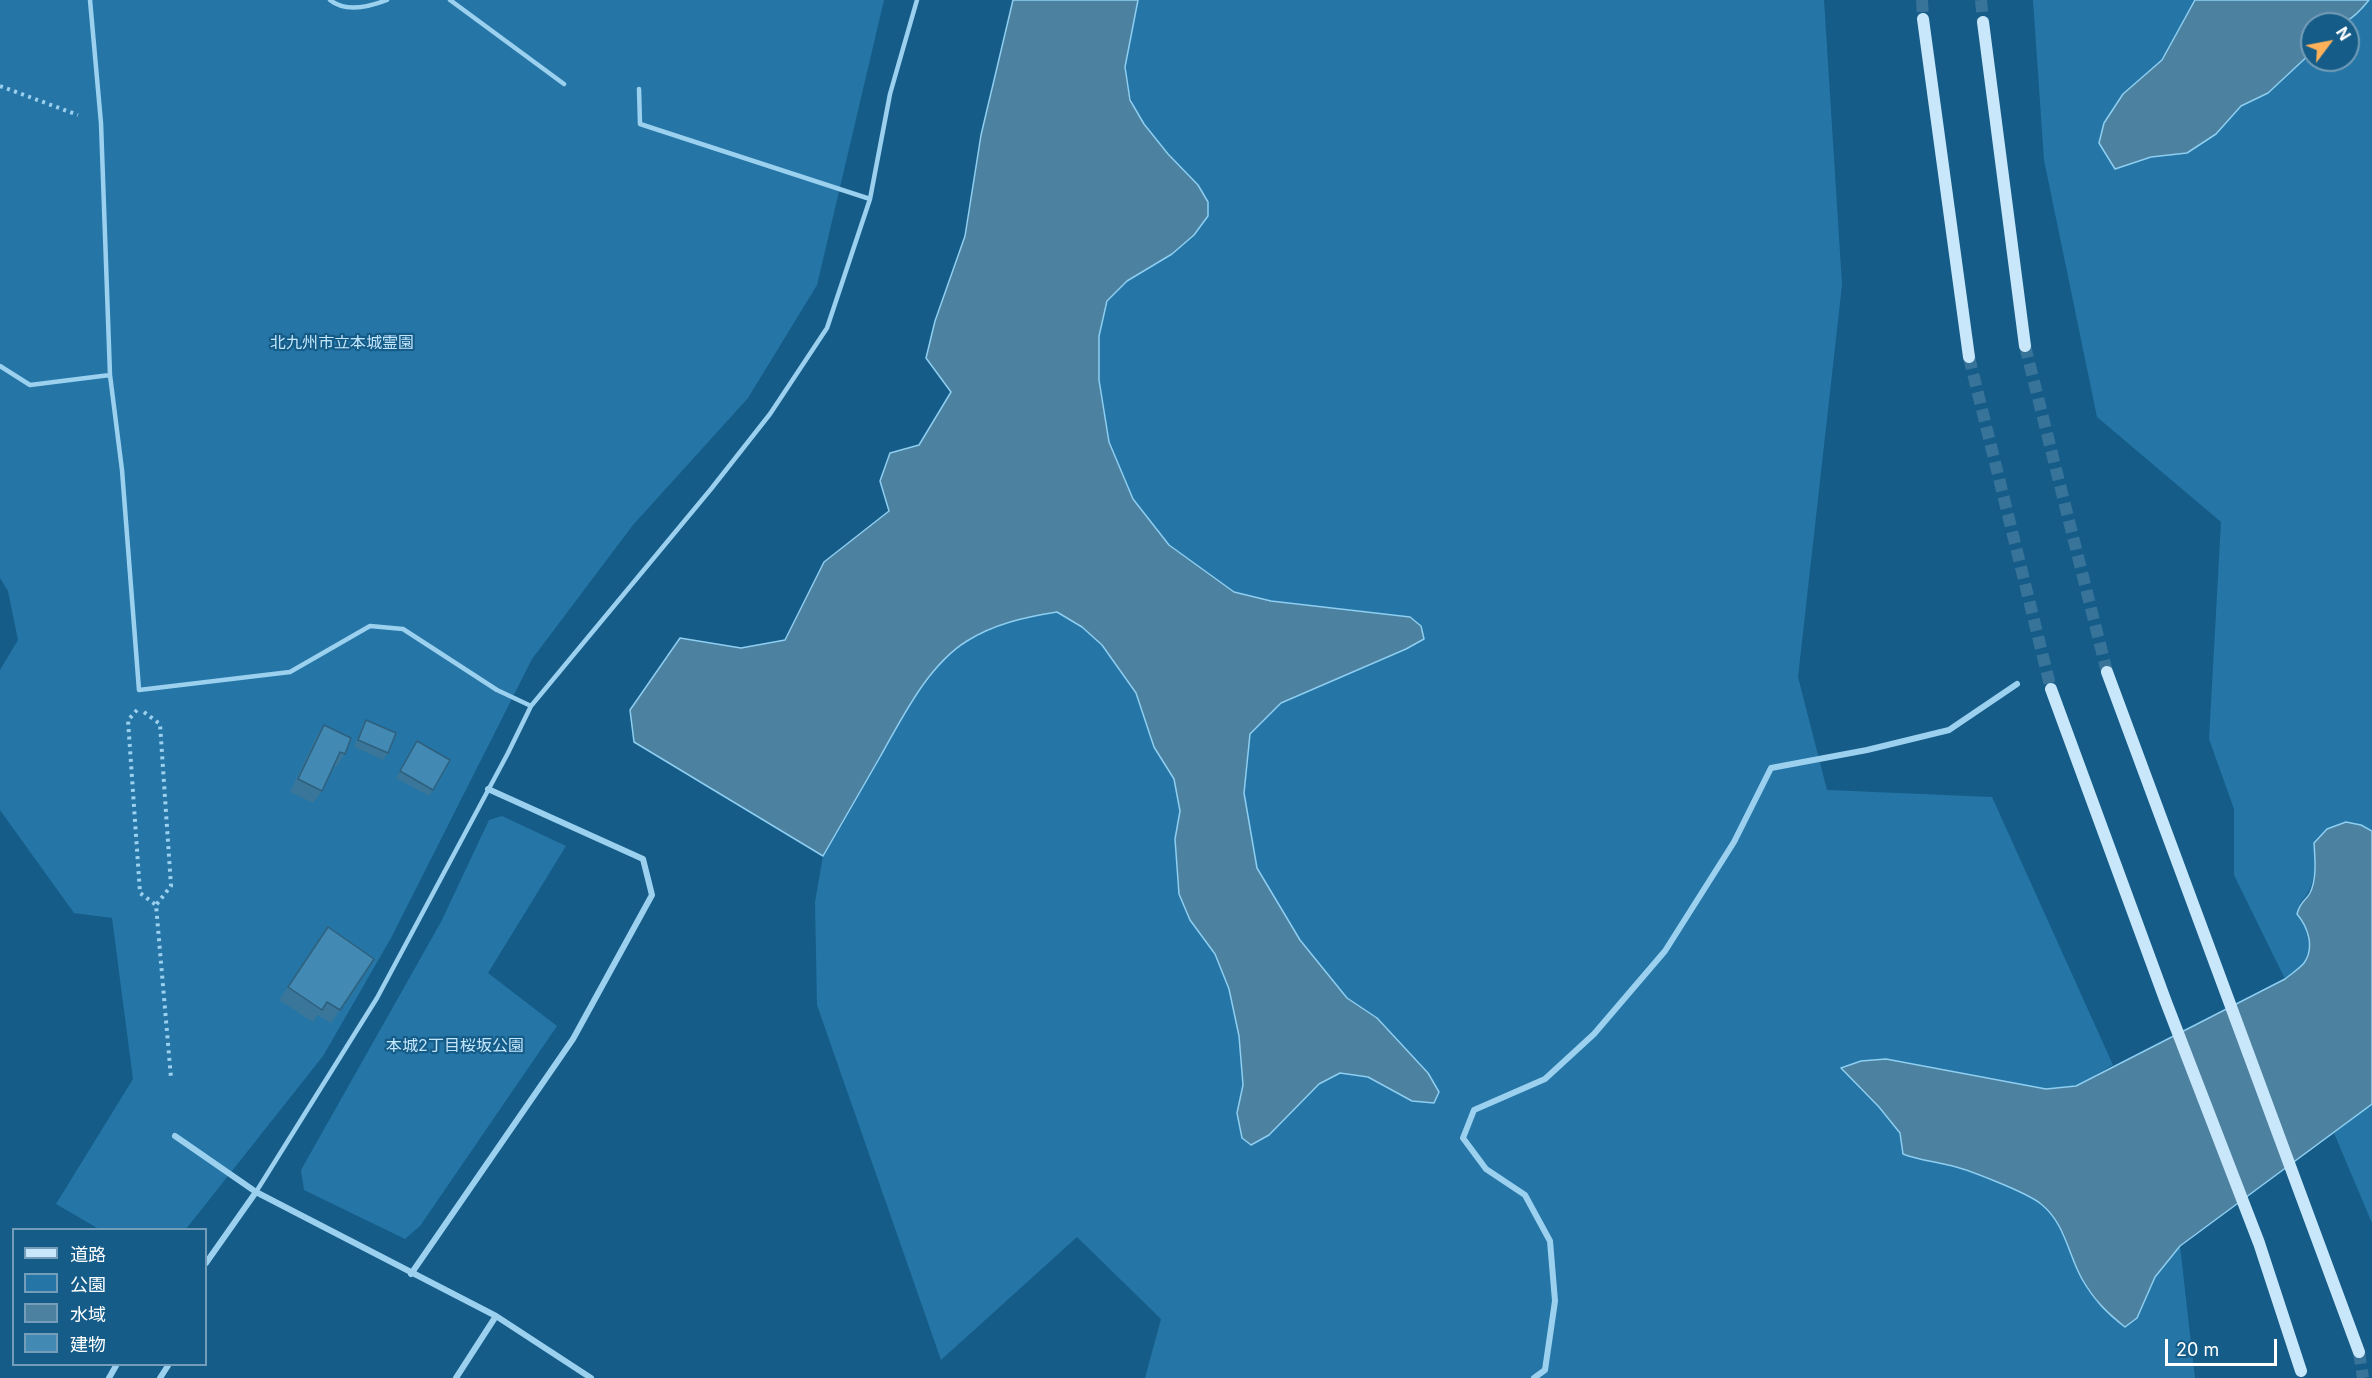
<!DOCTYPE html>
<meta charset="utf-8">
<style>
body{margin:0}
#map{position:relative;width:2372px;height:1378px;overflow:hidden;background:#155c88;font-family:Inter,"Noto Sans JP",sans-serif}
canvas{display:block}
.legend{position:absolute;left:12px;top:1228px;width:195px;height:138px;box-sizing:border-box;background:#155c88;border:2px solid #739db8;margin:0;padding:8px 10px;list-style:none;font-size:18px;color:#fff}
.legend li{display:flex;align-items:center;gap:12px;height:30px}
.legend b{width:30px;border:2px solid #739db8}
.north{position:absolute;left:2300px;top:12px;width:60px;height:60px;box-sizing:border-box;background:#155c88;border:2px solid #739db8;border-radius:50%;rotate:58deg;font-size:16px;font-weight:700;line-height:24px;text-align:center;color:#fff}
.north::after{content:'';display:block;margin:auto;width:21px;height:27px;background:#ffb15a;clip-path:polygon(50% 0,100% 100%,50% 72%,0 100%)}
.scale{position:absolute;left:2165px;top:1339px;width:112px;height:27px;box-sizing:border-box;border:3px solid #fff;border-top:0;padding-left:8px;font-size:18px;line-height:21px;white-space:nowrap;color:#fff;-webkit-text-stroke:4px #155c88;paint-order:stroke}
</style>
<div id="map">
<canvas width="2372" height="1378"></canvas>
<ul class="legend">
<li><b style="height:8px;background:#c9e7fa"></b>道路</li>
<li><b style="height:16px;background:#2576a6"></b>公園</li>
<li><b style="height:16px;background:#4d81a0"></b>水域</li>
<li><b style="height:16px;background:#4289b3"></b>建物</li>
</ul>
<div class="north">N</div>
<div class="scale">20 m</div>
</div>
<script>
const c = document.querySelector('canvas').getContext('2d');
c.lineJoin = 'round';
function fill(path, color) {
  c.fillStyle = color;
  c.fill(path, 'evenodd');
}
function stroke(path, color, width, dash) {
  c.strokeStyle = color;
  c.lineWidth = width;
  c.lineCap = dash ? 'butt' : 'round';
  c.setLineDash(dash || []);
  c.stroke(path);
}
function drawText(font, color, halo, rows, align = 'center') {
  c.font = font + ' Inter,"Noto Sans JP",sans-serif';
  c.lineWidth = 4.5;
  c.setLineDash([]);
  c.textBaseline = 'middle';
  c.strokeStyle = halo;
  c.fillStyle = color;
  for (const [text, x, y, turn = 0] of rows) {
    c.save();
    c.translate(x, y);
    c.rotate((+turn || 0) * Math.PI / 180);
    c.textAlign = isNaN(turn) ? turn : align;
    if (halo) c.strokeText(text, 0, 0);
    c.fillText(text, 0, 0);
    c.restore();
  }
}
const green = new Path2D(`
 M0,0H884L817,285L748,398L633,525L532,659L391,938L323,1056L186,1229H99L56,1204L133,1079L112,918L74,913L0,810V670L18,640L8,591L0,578Z
 M1138,0H1824L1842,285L1798,677L1827,790L1992,797L2113,1065L2076,1086L2046,1089L1886,1059L1860,1089L1879,1107L1900,1133L1904,1154C1918,1161 1932,1161 1948,1165C1965,1168 2028,1193 2041,1204C2065,1223 2068,1254 2082,1279C2093,1300 2107,1313 2125,1326L2137,1318L2155,1277L2180,1246L2195,1378H1145L1161,1319L1077,1237L941,1360L817,1005L815,902L823,856L912,701L941,663L965,642L994,627L1024,618L1057,612L1082,627L1102,646L1136,694L1154,747L1174,779L1180,811L1175,839L1190,920L1215,954L1229,989L1239,1036L1243,1085L1237,1113L1269,1135L1319,1084L1340,1073L1368,1077L1385,1085L1438,1092L1428,1073L1377,1018L1347,998L1300,940L1257,868L1244,793L1250,734L1281,703L1406,649L1423,639L1421,626L1410,617L1271,601L1234,592L1169,545L1133,499L1109,442L1099,380V336L1108,301L1127,281L1172,254L1198,185C1166,152 1127,117 1125,69C1125,51 1134,18 1138,0Z
 M2033,0H2195L2162,60L2123,94L2116,169L2151,157L2187,153L2216,134L2241,106L2268,93L2312,52V60H2348V24H2343L2361,10L2369,0H2372V831L2361,825L2314,843C2315,866 2317,886 2300,903L2310,950L2304,963L2285,979L2234,875V809L2209,739L2221,522L2097,417L2044,160Z
 M502,816L566,846L488,973L557,1026L420,1226L405,1239L304,1190L301,1170L441,922L489,820Z
 M2372,1104V1223L2334,1133Z`);
const water = new Path2D(`
 M1013,0H1138L1125,67L1130,100L1144,124L1168,154L1198,185L1208,202V216L1194,235L1172,254L1127,281L1107,301L1099,336V380L1109,442L1133,499L1169,545L1234,592L1271,601L1410,617L1421,626L1424,639L1406,649L1281,703L1250,734L1244,793L1257,868L1300,940L1347,998L1377,1018L1428,1073L1439,1092L1434,1103L1412,1101L1368,1077L1340,1073L1319,1084L1269,1135L1251,1145L1242,1138L1237,1113L1243,1085L1239,1036L1229,989L1215,954L1190,920L1179,894L1175,839L1180,811L1174,779L1154,747L1136,693L1102,645L1082,627L1057,612C1025,617 994,624 967,641C928,665 902,718 880,757C861,790 842,823 823,856L634,742L630,710L680,638L741,648L785,640L824,562L889,511L880,481L890,453L919,445L951,392L926,358L935,321L965,236L981,135Z
 M2195,0H2369C2348,26 2343,24 2312,24V52L2268,93L2241,106L2216,134L2187,153L2151,157L2115,169L2099,143L2104,123L2123,94L2162,60Z
 M2346,822L2361,825L2372,831V1104L2180,1246L2155,1277L2137,1318L2125,1327C2107,1313 2094,1300 2082,1279C2068,1254 2065,1223 2041,1204C2028,1193 1965,1168 1948,1165C1932,1161 1918,1160 1903,1154L1900,1133L1879,1107L1841,1068L1861,1061L1886,1059L2046,1089L2076,1086L2285,979C2291,974 2299,969 2304,963C2315,948 2308,927 2297,914C2301,900 2305,902 2310,893C2317,879 2315,859 2314,843L2327,829Z`);
const secondaryTunnel = new Path2D(`
 M1922,0L1923,19
 M1981,0L1983,22
 M2025,346L2107,672
 M1969,357L2051,689
 M2359,1352L2363,1378`);
const path = new Path2D(`
 M0,86L78,115
 M137,710L128,720L140,893L156,905
 M144,712L160,724L171,886L156,905L171,1078`);
const lane = new Path2D(`
 M90,0L101,123L110,375L122,470L139,690L290,672L370,626L403,629L497,690L531,706
 M330,0C346,13 369,7 387,0
 M450,0L564,84
 M639,89L640,124L870,199
 M0,366L30,385L110,375
 M256,1192L377,998L508,753L531,706L711,489L770,414L827,328L870,199L890,94L917,0`);
const street = new Path2D(`
 M175,1136L256,1192L496,1316L591,1378
 M206,1263L256,1192
 M411,1274L573,1039L652,895L643,859L488,789
 M109,1378L117,1364
 M160,1378L169,1364
 M456,1378L496,1316
 M1534,1378L1545,1370L1555,1301L1550,1241L1525,1195L1486,1169L1463,1138L1474,1110L1545,1079L1594,1034L1665,951L1734,842L1771,768L1867,750L1949,730L2017,684`);
const secondary = new Path2D(`
 M1923,19L1969,357
 M1983,22L2025,346
 M2107,672L2359,1352
 M2051,689L2166,1002L2259,1243L2301,1371`);
const wall = new Path2D(`
 M366,720L388,753L383,760L354,747L362,727Z
 M324,725L345,754L336,767L334,766L322,791L313,803L290,792L316,738Z
 M417,741L433,790L429,796L396,778Z
 M319,940L374,959L331,1023L318,1015L313,1022L279,1000Z`);
const building = new Path2D(`
 M366,720L396,733L388,753L358,740Z
 M324,725L351,738L345,754L340,752L322,791L298,779Z
 M417,741L450,760L433,790L400,771Z
 M328,927L374,959L340,1010L327,1002L322,1010L288,987Z`);
const parkNames = [
 ["北九州市立本城霊園",342,343],
 ["本城2丁目桜坂公園",455,1046]
];
fill(green, '#2576a6');
fill(water, '#4d81a0');
stroke(water, '#8ecef1', 1.5);
stroke(secondaryTunnel, '#38749a', 12, [12, 6]);
stroke(path, '#9cd0ef', 4, [3, 4.5]);
stroke(lane, '#9cd0ef', 4.5);
stroke(street, '#9cd0ef', 6);
stroke(secondary, '#c9e7fa', 12);
fill(wall, '#39769a');
fill(building, '#4289b3');
stroke(building, '#2e607d', 1.5);
drawText('16px', '#c2e6fb', '#155c88', parkNames);
</script>
